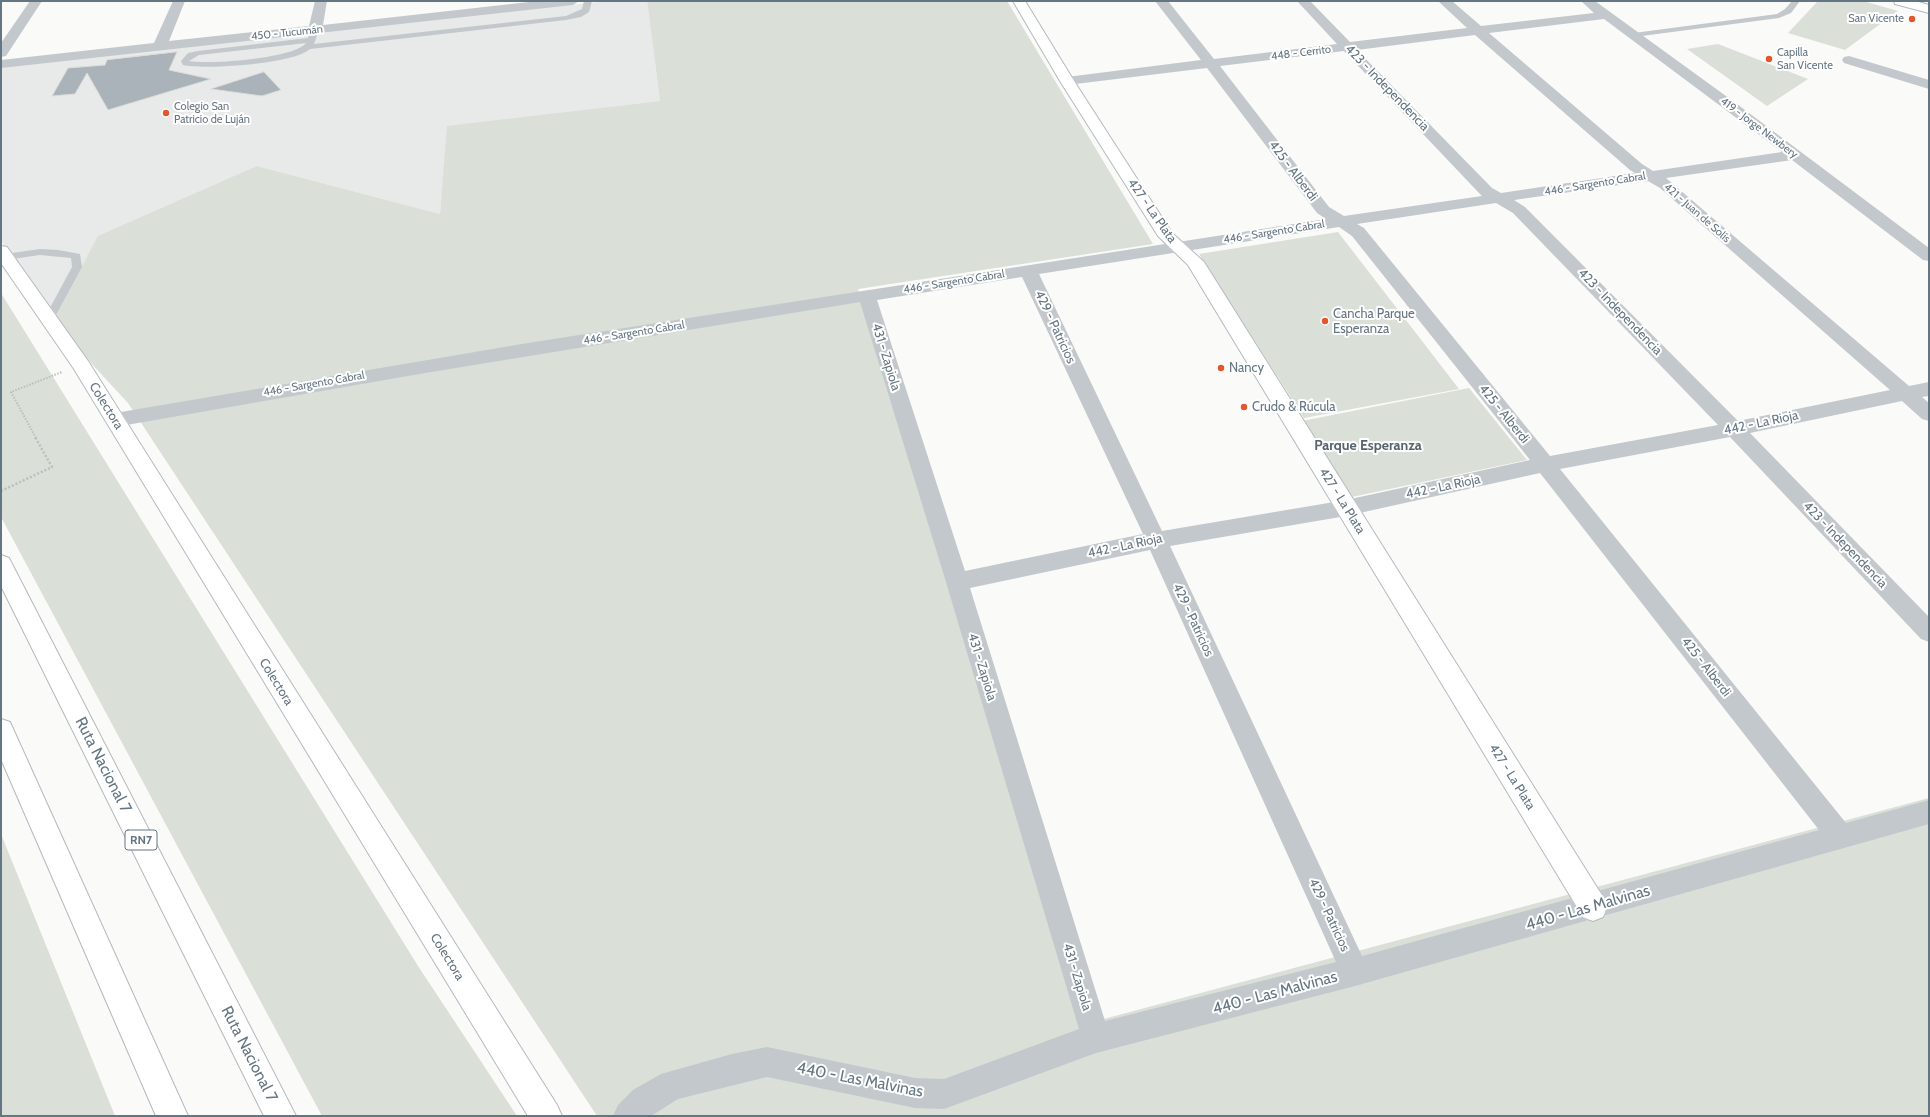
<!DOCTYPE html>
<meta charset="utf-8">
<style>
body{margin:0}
#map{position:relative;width:1930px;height:1117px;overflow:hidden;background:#fafaf8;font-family:Cabin,sans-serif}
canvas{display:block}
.frame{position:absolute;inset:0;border:2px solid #657683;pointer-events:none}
</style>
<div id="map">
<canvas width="1930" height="1117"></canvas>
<div class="frame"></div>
</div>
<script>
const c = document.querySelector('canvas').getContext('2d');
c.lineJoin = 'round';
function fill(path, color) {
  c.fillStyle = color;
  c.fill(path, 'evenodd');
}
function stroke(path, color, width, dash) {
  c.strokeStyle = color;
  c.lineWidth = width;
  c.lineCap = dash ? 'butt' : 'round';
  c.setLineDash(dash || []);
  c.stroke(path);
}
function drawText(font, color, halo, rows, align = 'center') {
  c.font = font + ' Cabin,sans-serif';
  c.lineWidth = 4;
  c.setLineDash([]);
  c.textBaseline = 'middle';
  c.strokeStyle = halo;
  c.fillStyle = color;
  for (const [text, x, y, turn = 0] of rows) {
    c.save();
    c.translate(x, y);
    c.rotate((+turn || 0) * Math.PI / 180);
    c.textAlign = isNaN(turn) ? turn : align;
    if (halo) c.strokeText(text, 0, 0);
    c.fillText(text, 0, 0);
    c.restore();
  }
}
const built = new Path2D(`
 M607,1H647L660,101L448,127L440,214L257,166L53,322L1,241V67Z`);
const green = new Path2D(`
 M647,1H1007L1153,244L858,289L1085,1024L1929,798V1116H597L128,403L53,322L98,236L257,166L440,214L447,126L660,101Z
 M1818,1H1863L1898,11L1845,50L1788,33Z
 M1718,44L1808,79L1767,106L1687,49Z
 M1338,232L1459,389L1304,418L1199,254Z
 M1,293L418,966L517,1116H322L1,517Z
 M1469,388L1527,460L1352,497L1302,421Z
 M1,834L115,1116H1Z`);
const building = new Path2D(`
 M177,52L169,70L211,79L108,110L87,73L75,94L52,96L68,68L105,65L107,60Z
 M264,72L281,90L262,96L211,89Z`);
const pathFar1 = new Path2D(`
 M36,438L11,392L62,372`);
const path = new Path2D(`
 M1,491L52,467L35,437`);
const lane = new Path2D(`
 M584,1H592L589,12L581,17L566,20L310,49C294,64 204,70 183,65L181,61L188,53L198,51L308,38L311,30L315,28L319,30L314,44L566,16L582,9ZM306,43C296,58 209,65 189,61L199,55Z
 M1792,1H1800L1791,13L1779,18L1634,37L1630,35L1634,33L1777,14L1785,9Z
 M40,249L58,250L80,254L82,267L54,319L49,322L44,319L72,267L71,258L40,255L5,260L1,259V255L5,254Z`);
const street = new Path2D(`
 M30,1H42L6,56L1,57V43Z
 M173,1H185L169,41L309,26L315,1H327L323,25L538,1H579L573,5L1,68V60L154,43Z
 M1155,1H1168L1214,59L1337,44L1297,1H1310L1350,42L1467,28L1438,1H1452L1481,26L1594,13L1581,1H1595L1737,104L1929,248V261L1923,260L1792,160L1666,178L1909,386L1929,382V396L1922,397L1929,403V421L1922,419L1902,401L1750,433L1929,617V642L1921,639L1730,437L1560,469L1846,823L1929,800V824L1355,986L1096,1053L944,1109L915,1108L767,1077L678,1099L651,1116H613L618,1105L633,1090L661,1074L732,1054L767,1047L915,1078L944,1079L1079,1029L946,582L860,302L425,373L115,427L108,425L105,420L108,415L115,413L528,343L1326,219L1317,213L1207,68L1067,85L1062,84L1060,81L1062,78L1067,77L1201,60ZM1604,19L1782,152L1653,171L1642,164L1489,33ZM1475,35L1630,170L1635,173L1501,193L1492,188L1357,50ZM1344,51L1480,194L1482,196L1344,216L1329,207L1220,66ZM1648,181L1660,188L1890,390L1738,421L1525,207L1514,200ZM1496,203L1513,213L1718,425L1550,456L1364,228L1357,224ZM1339,227L1352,236L1530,460L1346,500L1162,531L1039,274ZM1022,277L1143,534L965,571L877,300ZM1540,473L1819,830L1362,956L1170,546L1346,516ZM1150,550L1336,962L1105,1021L970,588Z
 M1849,56L1929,80V89L1844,63L1842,60L1844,57Z`);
const secondary = new Path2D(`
 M1013,1H1025L1074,81L1172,233L1204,262L1603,897L1607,907L1603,917L1593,921L1583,917L1188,265L1158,236L1060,81Z
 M1,246L7,247L88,361L557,1105L562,1116H528L74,369L1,263Z`);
const primary = new Path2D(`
 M1894,1H1915L1929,5V13L1895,4Z`);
const highway = new Path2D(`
 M1,555L9,558L296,1116H264L1,586Z
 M1,719L10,722L188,1116H156L1,759Z`);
const markers = [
 [1912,19,4,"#e4572e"],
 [1769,59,4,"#e4572e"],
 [166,113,4,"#e4572e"],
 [1325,321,4,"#e4572e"],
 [1221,368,4,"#e4572e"],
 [1244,407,4,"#e4572e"]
];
const farPoinames = [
 ["San Vicente",1904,19,"right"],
 ["Capilla",1777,53],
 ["San Vicente",1777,66],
 ["Colegio San",174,107],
 ["Patricio de Luján",174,120]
];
const farStreetnames = [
 ["450 - Tucumán",287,33,-6],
 ["448 - Cerrito",1301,53,-7],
 ["419 - Jorge Newbery",1759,128,37],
 ["446 - Sargento Cabral",1595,184,-9],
 ["421 - Juan de Solís",1697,213,41],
 ["446 - Sargento Cabral",1274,232,-9],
 ["446 - Sargento Cabral",954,282,-9],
 ["446 - Sargento Cabral",634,333,-9],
 ["446 - Sargento Cabral",314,384,-10]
];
const shields = [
 [141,840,32]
];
const shieldNames = [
 ["RN7",141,840]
];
const streetNames = [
 ["423 - Independencia",1387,88,46],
 ["425 - Alberdi",1293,171,53],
 ["427 - La Plata",1152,211,55],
 ["423 - Independencia",1620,312,46],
 ["429 - Patricios",1055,327,65],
 ["431 - Zapiola",886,357,73],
 ["Colectora",106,406,58],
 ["425 - Alberdi",1504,414,51],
 ["442 - La Rioja",1761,423,-12],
 ["442 - La Rioja",1443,487,-12],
 ["427 - La Plata",1342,501,58],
 ["423 - Independencia",1845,545,46],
 ["442 - La Rioja",1125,546,-12],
 ["429 - Patricios",1193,620,65],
 ["431 - Zapiola",982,667,73],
 ["425 - Alberdi",1706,667,52],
 ["Colectora",276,682,58],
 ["427 - La Plata",1512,777,58],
 ["429 - Patricios",1329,915,65],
 ["Colectora",447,957,58],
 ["431 - Zapiola",1077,977,73]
];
const poiNames = [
 ["Cancha Parque",1333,314],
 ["Esperanza",1333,329],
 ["Nancy",1229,368],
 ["Crudo & Rúcula",1252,407]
];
const neighbourhoodNames = [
 ["Parque Esperanza",1368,446]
];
const nearStreetnames = [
 ["Ruta Nacional 7",103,765,63],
 ["440 - Las Malvinas",1588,908,-16],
 ["440 - Las Malvinas",1275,993,-15],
 ["Ruta Nacional 7",249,1054,63],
 ["440 - Las Malvinas",860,1080,11]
];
fill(built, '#e8e9e9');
fill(green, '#dadfd7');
fill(building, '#aab3b9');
stroke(building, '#dcdcda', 1);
stroke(secondary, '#b3babf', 2);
stroke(primary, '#b5babe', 2);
stroke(highway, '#b4b9bd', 2);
stroke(pathFar1, '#bbbfc2', 2, [1.5, 1.5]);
stroke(path, '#bbbfc2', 2.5, [2, 2]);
fill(lane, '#c3c8cc');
fill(street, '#c3c8cc');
fill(secondary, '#fff');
fill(primary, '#fff');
fill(highway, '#fff');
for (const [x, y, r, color] of markers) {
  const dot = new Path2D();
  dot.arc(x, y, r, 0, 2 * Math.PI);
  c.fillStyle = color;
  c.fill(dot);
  stroke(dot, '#fff', 1.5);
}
drawText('11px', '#657683', '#fff', farPoinames, 'left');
drawText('11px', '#657683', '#fff', farStreetnames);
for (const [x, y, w] of shields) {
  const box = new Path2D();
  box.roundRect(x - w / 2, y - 10, w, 20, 3);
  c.fillStyle = '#fff';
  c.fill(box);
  stroke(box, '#657683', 1);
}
drawText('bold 12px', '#657683', null, shieldNames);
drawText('13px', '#657683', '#fff', streetNames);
drawText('13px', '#657683', '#fff', poiNames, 'left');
drawText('bold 14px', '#57646e', '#fff', neighbourhoodNames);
drawText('16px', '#657683', '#fff', nearStreetnames);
</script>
